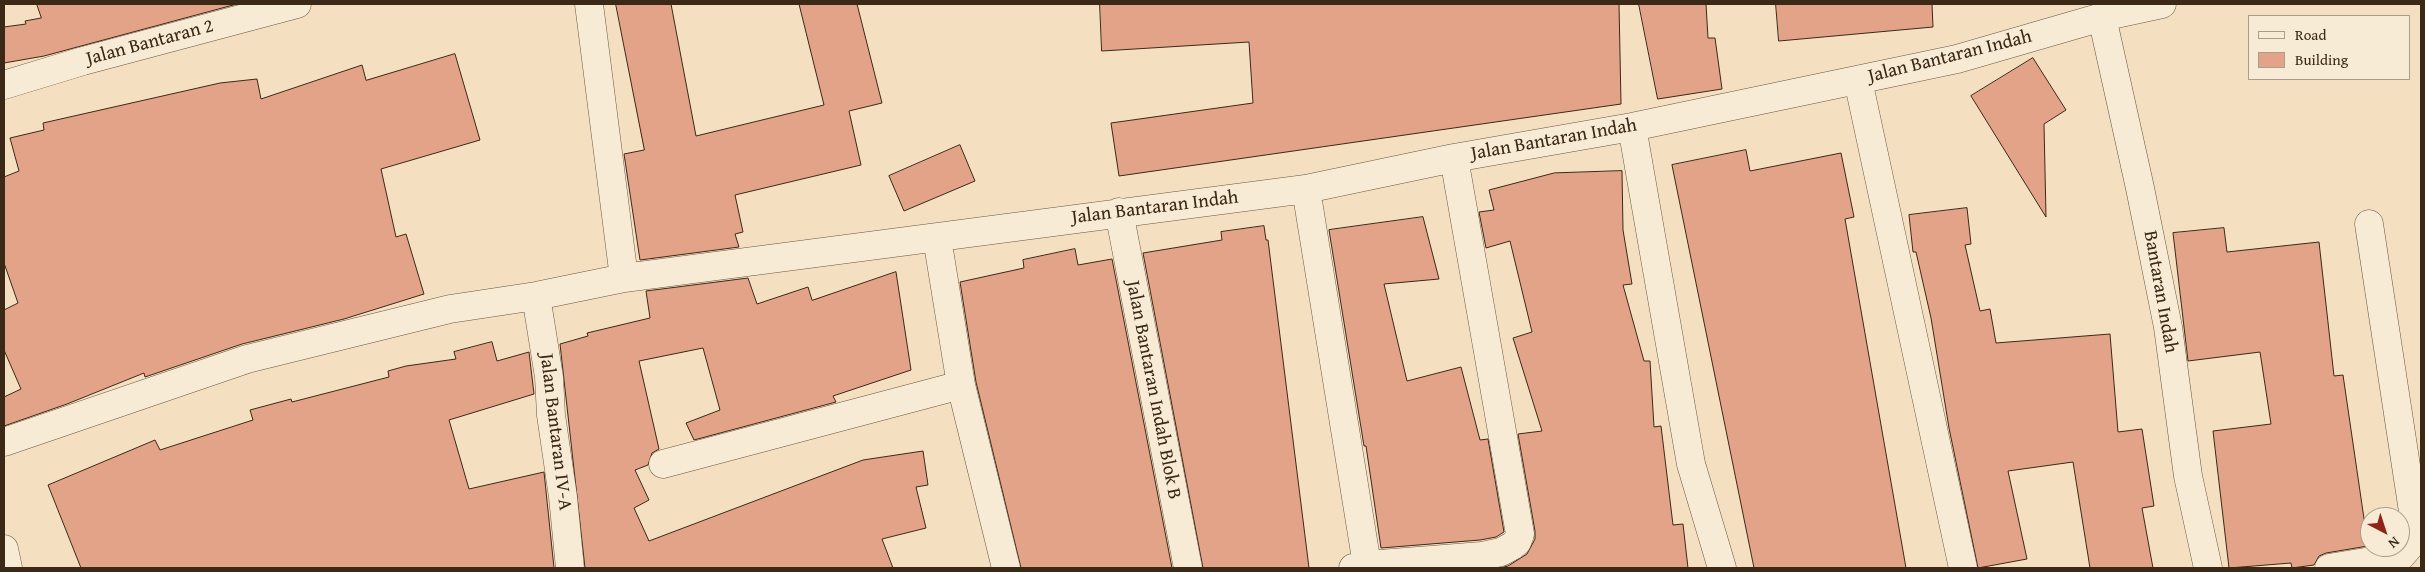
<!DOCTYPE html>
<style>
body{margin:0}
#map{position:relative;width:2425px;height:572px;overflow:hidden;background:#f4e0c0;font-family:"Gentium Book Plus",serif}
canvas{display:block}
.frame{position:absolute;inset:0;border:5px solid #3b2817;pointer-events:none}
.legend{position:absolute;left:2248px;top:15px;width:162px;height:65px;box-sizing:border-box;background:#f8ebd6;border:1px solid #ac9d8a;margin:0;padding:6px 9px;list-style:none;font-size:15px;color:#3b2817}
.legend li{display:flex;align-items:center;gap:10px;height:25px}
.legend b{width:25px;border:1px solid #ac9d8a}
.north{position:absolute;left:2360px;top:507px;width:50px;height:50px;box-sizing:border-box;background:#f8ebd6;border:1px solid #ac9d8a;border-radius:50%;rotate:140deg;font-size:14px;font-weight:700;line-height:20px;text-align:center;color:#3b2817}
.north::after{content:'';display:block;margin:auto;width:18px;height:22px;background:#8f2418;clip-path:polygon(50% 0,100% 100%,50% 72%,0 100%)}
</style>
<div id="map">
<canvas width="2425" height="572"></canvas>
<div class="frame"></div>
<ul class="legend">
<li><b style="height:6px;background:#f8ebd6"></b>Road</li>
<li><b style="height:14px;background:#e3a388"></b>Building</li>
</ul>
<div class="north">N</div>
</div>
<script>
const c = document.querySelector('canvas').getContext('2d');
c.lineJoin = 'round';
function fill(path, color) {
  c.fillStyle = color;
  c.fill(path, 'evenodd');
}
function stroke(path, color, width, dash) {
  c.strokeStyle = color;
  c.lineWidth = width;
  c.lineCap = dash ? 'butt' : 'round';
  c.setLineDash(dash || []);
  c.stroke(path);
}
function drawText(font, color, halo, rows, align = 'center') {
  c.font = font + ' "Gentium Book Plus",serif';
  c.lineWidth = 4.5;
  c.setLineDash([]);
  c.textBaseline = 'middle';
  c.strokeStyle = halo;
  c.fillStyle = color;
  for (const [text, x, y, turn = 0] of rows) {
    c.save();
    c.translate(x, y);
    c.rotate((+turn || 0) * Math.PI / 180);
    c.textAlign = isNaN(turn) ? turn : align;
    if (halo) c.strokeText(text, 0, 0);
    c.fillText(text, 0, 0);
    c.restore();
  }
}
const building = new Path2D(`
 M37,4H237L44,56L4,63V27L26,24L25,21L41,18Z
 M616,4H671L696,136L824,105L799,4H857L882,103L849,111L861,165L735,195L743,232L735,234L739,247L640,260L624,154L644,150Z
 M1100,4H1619L1621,104L1119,176L1111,123L1253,103L1249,42L1102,51Z
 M1639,4H1706L1708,38H1715L1722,89L1658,99Z
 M1776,4H1932L1933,27L1779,41Z
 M455,54L480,140L381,169L396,237L406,234L424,294L344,319L242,344L145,377L144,373L67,404L4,426V397L21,389L4,350V310L18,303L4,263V177L19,171L10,138L44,130L43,123L220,83L257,79L261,99L362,65L366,80Z
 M2033,58L2066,110L2044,124L2046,217L1971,96Z
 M960,145L975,181L904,211L889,176Z
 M1746,150L1750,171L1841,153L1854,217L1845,219L1906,568H1754L1672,165Z
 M1622,171L1623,230L1632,284L1623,285L1644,361H1650L1654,427L1661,426L1673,525L1683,524L1688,568H1500L1508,566L1527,554L1535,539V531L1518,434L1542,431L1513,338L1532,332L1510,241L1486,248L1479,212L1494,210L1489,190L1554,173Z
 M1967,208L1971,244L1965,245L1980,311L1990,309L1996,343L2110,334L2118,432L2142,429L2154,506L2142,508L2153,568H2090L2073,462L2008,471L2027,559L1978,568L1949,428L1931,318L1916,252H1913L1909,215Z
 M1423,217L1439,279L1384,284L1407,381L1461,367L1480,440L1488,439L1504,532L1496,537L1480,540L1381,548L1366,446H1364L1329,230Z
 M1264,226L1266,240H1268L1309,568H1203L1143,253L1222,240L1221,232Z
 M2224,228L2227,252L2319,242L2334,376L2343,375L2368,546L2326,553L2319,556L2314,565L2292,568L2291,563L2229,568L2213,431L2271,424L2260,352L2188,361L2173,233Z
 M1075,249L1078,265L1112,259L1172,568H1021L976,382L960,282L1024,268L1023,260Z
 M896,272L911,370L833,396L836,402L694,440L686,423L720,410L703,348L639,361L659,449L652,453L648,465L635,470L649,500L634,508L649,541L863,460L923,451L928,485L916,487L926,528L882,539L893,568H585L560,344L588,336L587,333L650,318L646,291L748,278L757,304L808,287L812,300Z
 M492,342L497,361L529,352L534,394L449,420L469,489L544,472L554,568H81L48,485L155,440L160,450L253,420L250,410L291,399L292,402L389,377L388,371L406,366L456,359L454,352Z`);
const minor = new Path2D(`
 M589,4L624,278
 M2102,17L2140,188L2168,327L2188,476L2208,568
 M1858,80L1963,568
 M4,85L83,61L297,4
 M1632,127L1691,464L1722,568
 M1306,189L1367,565
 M1119,212L1188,568
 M937,238L961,385L1006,568
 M536,296L549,377L551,415L563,497L570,568
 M4,442L247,359L450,309L536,296L624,278L1306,189L1454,158L1632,127L1957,59L2102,17L2162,4
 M663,464L961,385
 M4,549L8,568
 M1353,568L1367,565L1482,556L1501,552L1512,546L1517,542L1520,534L1454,158
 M2329,568L2401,556L2414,541L2416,531L2369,224`);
const streetNames = [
 ["Jalan Bantaran 2",150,43,-15],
 ["Jalan Bantaran Indah",1950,57,-14],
 ["Jalan Bantaran Indah",1554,140,-10],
 ["Jalan Bantaran Indah",1155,208,-7],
 ["Bantaran Indah",2160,292,80],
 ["Jalan Bantaran Indah Blok B",1153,390,79],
 ["Jalan Bantaran IV-A",555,432,83]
];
fill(building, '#e3a388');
stroke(building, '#3b2817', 1);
stroke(minor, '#695641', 29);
stroke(minor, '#f8ebd6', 28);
drawText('19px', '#3b2817', '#f8ebd6', streetNames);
</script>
